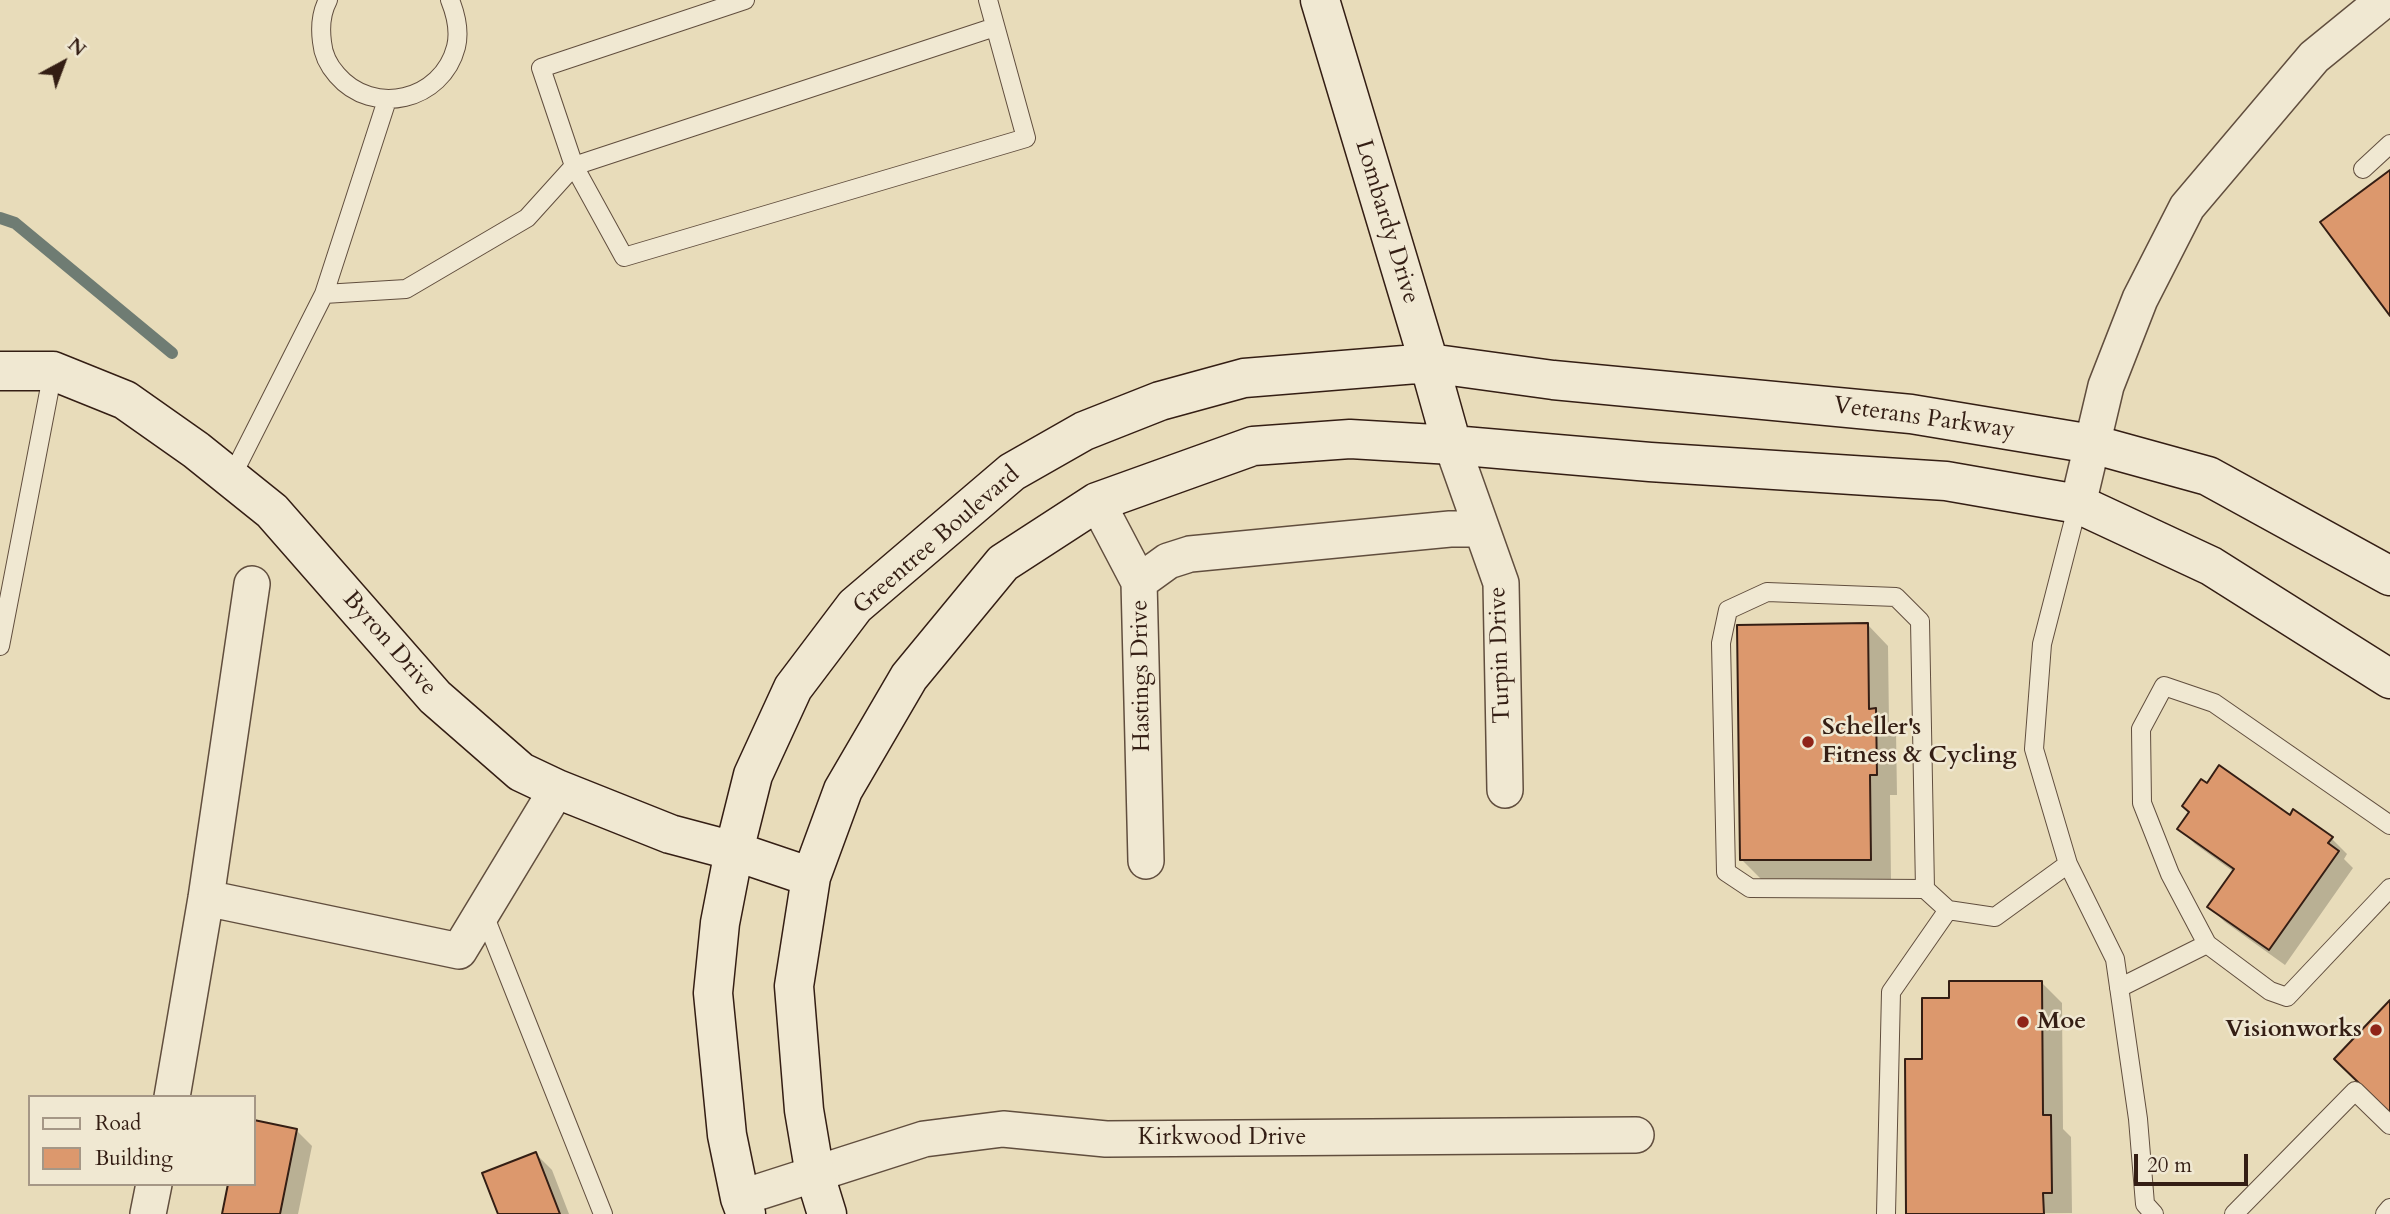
<!DOCTYPE html>
<style>
body{margin:0}
#map{position:relative;width:2390px;height:1214px;overflow:hidden;background:#e8dcba;font-family:Cardo,serif}
canvas{display:block}
.legend{position:absolute;left:28px;top:1095px;width:228px;height:91px;box-sizing:border-box;background:#f0e8d2;border:2px solid #a59786;margin:0;padding:9px 12px;list-style:none;font-size:21px;color:#341e14}
.legend li{display:flex;align-items:center;gap:14px;height:35px}
.legend b{width:35px;border:2px solid #a59786}
.north{position:absolute;left:28px;top:28px;width:70px;height:70px;-webkit-text-stroke:5px #f0e8d2;paint-order:stroke;rotate:41deg;font-size:19px;font-weight:700;line-height:28px;text-align:center;color:#341e14}
.north::after{content:'';display:block;margin:auto;width:24px;height:32px;background:#341e14;clip-path:polygon(50% 0,100% 100%,50% 72%,0 100%)}
.scale{position:absolute;left:2134px;top:1154px;width:114px;height:32px;box-sizing:border-box;border:4px solid #341e14;border-top:0;padding-left:9px;font-size:21px;line-height:24px;white-space:nowrap;color:#341e14;-webkit-text-stroke:5px #f0e8d2;paint-order:stroke}
</style>
<div id="map">
<canvas width="2390" height="1214"></canvas>
<ul class="legend">
<li><b style="height:9px;background:#f0e8d2"></b>Road</li>
<li><b style="height:19px;background:#dc986d"></b>Building</li>
</ul>
<div class="north">N</div>
<div class="scale">20 m</div>
</div>
<script>
const c = document.querySelector('canvas').getContext('2d');
c.lineJoin = 'round';
function fill(path, color) {
  c.fillStyle = color;
  c.fill(path, 'evenodd');
}
function stroke(path, color, width, dash) {
  c.strokeStyle = color;
  c.lineWidth = width;
  c.lineCap = dash ? 'butt' : 'round';
  c.setLineDash(dash || []);
  c.stroke(path);
}
function drawText(font, color, halo, rows, align = 'center') {
  c.font = font + ' Cardo,serif';
  c.lineWidth = 5;
  c.setLineDash([]);
  c.textBaseline = 'middle';
  c.strokeStyle = halo;
  c.fillStyle = color;
  for (const [text, x, y, turn = 0] of rows) {
    c.save();
    c.translate(x, y);
    c.rotate((+turn || 0) * Math.PI / 180);
    c.textAlign = isNaN(turn) ? turn : align;
    if (halo) c.strokeText(text, 0, 0);
    c.fillText(text, 0, 0);
    c.restore();
  }
}
const shadow = new Path2D(`
 M1868,625L1888,646L1889,723L1896,731L1897,795H1890L1891,880H1762L1742,860Z
 M2290,817L2331,838L2347,854L2344,859L2353,868L2285,965L2225,922L2209,907L2234,872L2195,844L2179,828Z
 M2041,982L2062,1003L2063,1129L2071,1137L2072,1213L1908,1214L1924,1061L1951,1000Z
 M254,1122L296,1130L312,1146L298,1214H224L254,1184Z
 M536,1154L552,1170L569,1214H500Z`);
const stream = new Path2D(`
 M0,218L15,223L172,353`);
const building = new Path2D(`
 M2390,170V316L2320,222Z
 M1868,623L1869,709L1876,708L1877,775H1870L1871,860H1740L1737,625Z
 M2219,765L2290,815L2293,809L2333,837L2328,843L2339,851L2269,950L2207,907L2234,869L2177,829L2189,812L2182,806L2201,779L2207,783Z
 M1949,981H2042L2043,1115H2051L2052,1193H2043L2044,1214H1906L1905,1059H1922V998H1949Z
 M2390,1000V1113L2334,1059Z
 M254,1120L297,1129L280,1214H222L228,1184H254Z
 M536,1152L560,1214H498L482,1173Z`);
const lane = new Path2D(`
 M328,0C321,13 320,27 322,42C323,54 329,66 337,75C373,117 442,101 456,47C460,31 456,15 450,0
 M745,0L541,68L574,166L995,27
 M2363,169L2390,144
 M324,294L406,289L527,218L574,166L624,257L1026,138L988,0
 M231,478L324,294L387,100
 M0,646L53,371
 M2390,825L2214,703L2164,686L2141,729L2142,803L2170,874L2207,944L2270,991L2287,997L2390,888
 M2068,864L2115,959L2138,1119L2145,1204L2154,1214
 M1925,889L1750,888L1726,872L1721,643L1728,610L1767,592L1896,597L1920,621L1925,889L1948,910L1995,917L2068,864L2034,749L2042,644L2078,504
 M483,912L603,1214
 M2119,988L2207,944
 M1886,1214L1891,992L1948,910
 M2234,1214L2355,1091L2390,1125
 M2385,1214L2390,1208`);
const street = new Path2D(`
 M1452,445L1501,583L1505,790
 M1097,502L1139,582L1146,861
 M2078,504L2106,386L2140,299L2187,207L2314,57L2384,0
 M1139,582L1168,561L1190,554L1450,529H1480
 M206,898L459,951L557,789
 M172,1097L206,898L252,584
 M740,1198L924,1139L1003,1129L1106,1139L1636,1135
 M148,1214L154,1184`);
const secondary = new Path2D(`
 M1320,0L1429,363L1452,445
 M0,371H53L125,400L196,450L272,511L435,697L521,772L557,789L670,834L734,851L811,877
 M746,1214L740,1198L727,1135L713,993L720,923L734,851L753,775L793,688L855,606L1012,472L1084,431L1160,401L1244,378L1429,363L1553,380L1911,414L2092,444L2208,476L2390,576
 M827,1214L815,1175L804,1110L794,986L811,877L843,790L909,677L1003,563L1097,502L1253,446L1350,439L1452,445L1650,462L1946,481L2078,504L2211,566L2390,679`);
const markers = [
 [1808,742,7,"#8f2418"],
 [2023,1022,7,"#8f2418"],
 [2376,1030,7,"#8f2418"]
];
const streetNames = [
 ["Lombardy Drive",1386,222,73],
 ["Veterans Parkway",1924,419,8],
 ["Greentree Boulevard",937,541,-41],
 ["Byron Drive",389,644,49],
 ["Turpin Drive",1501,655,-92],
 ["Hastings Drive",1142,676,-91],
 ["Kirkwood Drive",1222,1138]
];
const poiNames = [
 ["Scheller's",1822,728],
 ["Fitness & Cycling",1822,756],
 ["Moe",2037,1022],
 ["Visionworks",2362,1030,"right"]
];
fill(shadow, '#0003');
stroke(stream, '#6f7c73', 12);
fill(building, '#dc986d');
stroke(building, '#341e14', 2);
stroke(lane, '#614e3e', 20);
stroke(street, '#614e3e', 38);
stroke(secondary, '#341e14', 41);
stroke(lane, '#f0e8d2', 18);
stroke(street, '#f0e8d2', 35);
stroke(secondary, '#f0e8d2', 38);
for (const [x, y, r, color] of markers) {
  const dot = new Path2D();
  dot.arc(x, y, r, 0, 2 * Math.PI);
  c.fillStyle = color;
  c.fill(dot);
  stroke(dot, '#f0e8d2', 2.5);
}
drawText('24px', '#341e14', '#f0e8d2', streetNames);
drawText('bold 24px', '#341e14', '#f0e8d2', poiNames, 'left');
</script>
